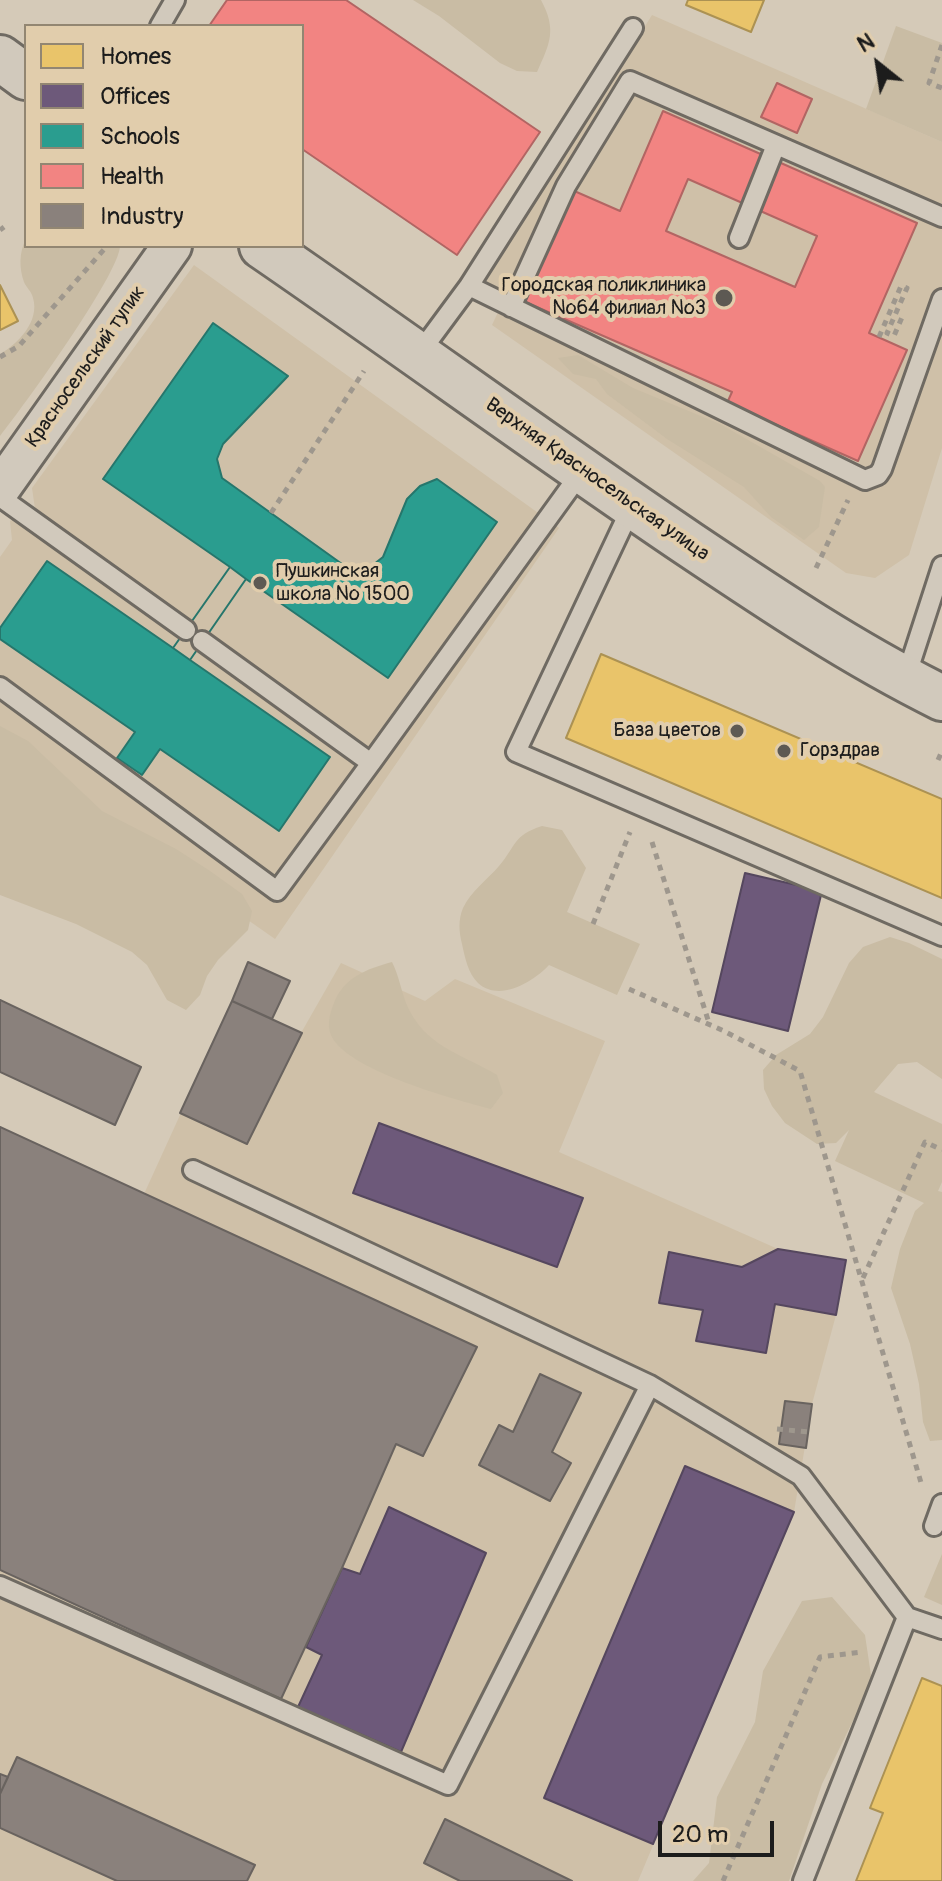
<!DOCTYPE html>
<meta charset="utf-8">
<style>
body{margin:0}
#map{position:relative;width:942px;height:1881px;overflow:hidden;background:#d5cab8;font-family:Pangolin,sans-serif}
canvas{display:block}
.legend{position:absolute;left:24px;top:24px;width:280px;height:224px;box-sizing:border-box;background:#e1cdac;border:2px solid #928672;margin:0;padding:10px 14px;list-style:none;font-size:24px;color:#1c1c1c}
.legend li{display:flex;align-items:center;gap:16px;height:40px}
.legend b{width:40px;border:2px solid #928672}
.north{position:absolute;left:838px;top:24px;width:80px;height:80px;-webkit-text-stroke:6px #e1cdac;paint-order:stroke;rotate:330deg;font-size:22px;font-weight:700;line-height:32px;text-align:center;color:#1c1c1c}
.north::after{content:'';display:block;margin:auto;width:28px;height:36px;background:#1c1c1c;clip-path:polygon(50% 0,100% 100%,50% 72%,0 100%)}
.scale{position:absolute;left:658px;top:1821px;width:116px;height:36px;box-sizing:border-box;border:4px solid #1c1c1c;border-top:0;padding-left:10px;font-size:24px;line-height:28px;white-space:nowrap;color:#1c1c1c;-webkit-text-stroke:6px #e1cdac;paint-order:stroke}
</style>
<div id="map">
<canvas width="942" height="1881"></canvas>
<ul class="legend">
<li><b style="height:22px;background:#e9c46a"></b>Homes</li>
<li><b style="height:22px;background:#6d597a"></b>Offices</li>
<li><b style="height:22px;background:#2a9d8f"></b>Schools</li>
<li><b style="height:22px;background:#f28482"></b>Health</li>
<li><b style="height:22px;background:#8a817c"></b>Industry</li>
</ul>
<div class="north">N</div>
<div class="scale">20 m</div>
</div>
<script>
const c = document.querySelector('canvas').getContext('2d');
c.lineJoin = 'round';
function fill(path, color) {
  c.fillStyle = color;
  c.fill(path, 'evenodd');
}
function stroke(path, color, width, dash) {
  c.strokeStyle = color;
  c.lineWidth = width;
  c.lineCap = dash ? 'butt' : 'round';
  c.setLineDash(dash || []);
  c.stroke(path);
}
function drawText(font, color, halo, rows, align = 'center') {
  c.font = font + ' Pangolin,sans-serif';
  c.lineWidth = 8;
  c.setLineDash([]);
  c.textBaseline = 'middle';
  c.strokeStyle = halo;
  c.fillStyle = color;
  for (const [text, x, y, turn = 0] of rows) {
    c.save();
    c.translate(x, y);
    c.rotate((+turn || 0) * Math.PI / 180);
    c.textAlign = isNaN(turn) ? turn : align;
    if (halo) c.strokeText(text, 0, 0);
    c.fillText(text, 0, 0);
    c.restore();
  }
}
const built = new Path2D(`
 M652,15L942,142V448L909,555L875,578L846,573L492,325L507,293L485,283Z
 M194,265L559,528L275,939L0,746V557L12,540L10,521L35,509L32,488Z
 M341,963L425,1001L455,979L605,1041L559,1152L778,1249L846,1260L836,1315L812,1404L794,1512L638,1881H0V1127L144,1194L232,1001L301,1033Z`);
const green = new Path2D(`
 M413,0H541C557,30 550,43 537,72L517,71L500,63L439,16Z
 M896,26L942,43V142L866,109Z
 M26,239V246H120C119,275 23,407 0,436V354C18,344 40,321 33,298C32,292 26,287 24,282C19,268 19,252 26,239Z
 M578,355L633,388L720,424L820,481L825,487L819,527L804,540L771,517L744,487L667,439L607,394L596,379L573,374L558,358Z
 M0,726L28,741L102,811L176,849L210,871L242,894L252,911L248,930L218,960L207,976L200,995L186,1010L167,1000L147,965L132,952L76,924L0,895Z
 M542,826L562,830L586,868L567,912L640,944L617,995L549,965C534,981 500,1003 478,983C468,973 465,958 462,944C459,932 458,920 463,908C471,891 487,880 499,866C517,845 512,836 542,826Z
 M890,937L909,943L942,959V1079L917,1062L898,1064L874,1092L942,1124V1182L938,1191L942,1192V1440L930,1441L923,1422L919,1384L910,1344L891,1288L900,1249L915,1211L924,1203L835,1161L849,1130L836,1143L817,1144L785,1123L772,1106L764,1089L763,1070L776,1055L810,1034L823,1017L849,963L863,947Z
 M392,962C399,976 401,990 406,1003C424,1047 461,1053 497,1075L503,1093L491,1109C453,1099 354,1072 333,1039C326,1028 329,1015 334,1003C344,977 367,969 392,962Z
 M942,1554V1605L924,1597Z
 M832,1597L865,1635L872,1682L822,1784L789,1881H693L709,1863L717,1797L755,1722L763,1671L802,1601Z`);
const homes = new Path2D(`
 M688,0H764L751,32L686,5Z
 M0,285L18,321L0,330Z
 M601,654L942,799V898L566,738Z
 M922,1678L942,1686V1881H856L883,1813L870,1808Z`);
const offices = new Path2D(`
 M745,873L822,891L788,1031L712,1012Z
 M379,1123L583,1198L557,1267L353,1193Z
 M778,1249L846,1260L836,1315L775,1304L766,1353L696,1341L703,1310L659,1303L669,1252L742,1267Z
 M685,1466L794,1512L653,1844L544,1798Z
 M389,1507L486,1553L401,1752L298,1707L322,1655L306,1647L342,1568L360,1574Z`);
const schools = new Path2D(`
 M213,323L288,376L223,444L217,459L222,478L349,569L369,568L383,557L407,499L420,486L437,479L497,522L388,678L246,579L190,660L330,757L279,831L160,749L142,775L117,758L135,732L0,639V628L47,561L173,648L230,567L103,479Z
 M230,567L246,579L190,660L173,648Z`);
const health = new Path2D(`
 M227,0H346L540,132L457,255L302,149V26H209Z
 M777,83L812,99L797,133L761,117Z
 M663,111L917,223L869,333L907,350L858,461L727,403L732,392L523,301L572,190L620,211ZM688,179L817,236L795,287L666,231Z`);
const industry = new Path2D(`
 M248,962L290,981L272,1019L232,1001Z
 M0,1000L141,1067L115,1125L0,1072Z
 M232,1001L302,1033L247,1144L180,1113Z
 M0,1127L477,1347L423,1456L396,1444L342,1568L281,1699L0,1570Z
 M540,1374L581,1393L552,1452L571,1463L550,1501L479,1465L499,1425L513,1432Z
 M785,1401L812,1404L806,1448L779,1444Z
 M17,1757L255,1865L247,1881H117L0,1828V1794Z
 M0,1774L8,1777L0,1794Z
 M445,1819L572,1881H460L424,1863Z`);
const path = new Path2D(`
 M942,45L929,83L942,88
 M0,230L4,227
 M879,337L901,286L907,288L887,333L894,336L903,315
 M0,357L19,346L107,246
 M271,513L364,371
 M816,568L848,500
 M938,760L942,751
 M652,842L709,1023
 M593,924L630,832
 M629,989L724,1031L800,1071L922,1486
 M863,1278L925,1142L942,1150
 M777,1429L809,1432
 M723,1881L820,1657L862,1652`);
const service = new Path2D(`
 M160,26L175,0
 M739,238L776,145
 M469,286L865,480L878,475L882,469L942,299
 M511,307L566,186L630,81L942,217
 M418,355L469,286L633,28
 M0,497L186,630
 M632,506L516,752L942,936
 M202,641L371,763L582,471
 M905,680L942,566
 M0,687L277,891L371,763
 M193,1170L650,1385L801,1476L907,1617L942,1629
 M934,1526L942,1504
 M0,1586L448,1785L650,1385
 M803,1881L907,1617`);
const minor = new Path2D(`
 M0,489L172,246`);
const tertiary = new Path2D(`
 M0,58L26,77
 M262,246C405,344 545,447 689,544C771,599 853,654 942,698`);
const markers = [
 [724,298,10,"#5d5953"],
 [260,583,8,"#5d5953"],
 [737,731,8,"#5d5953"],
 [784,751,8,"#5d5953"]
];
const poiNames = [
 ["Городская поликлиника",706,286],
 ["№64 филиал №3",706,309],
 ["Пушкинская",276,572,"left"],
 ["школа № 1500",276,595,"left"],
 ["База цветов",721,731],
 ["Горздрав",800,751,"left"]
];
const streetNames = [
 ["Красносельский тупик",86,367,-55],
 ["Верхняя Красносельская улица",597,480,35]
];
fill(built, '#cfc0a8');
fill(green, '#c9bca4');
fill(homes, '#e9c46a');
stroke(homes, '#ac9253', 2);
fill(offices, '#6d597a');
stroke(offices, '#55475e', 2);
fill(schools, '#2a9d8f');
stroke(schools, '#26766c', 2);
fill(health, '#f28482');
stroke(health, '#b26563', 2);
fill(industry, '#8a817c');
stroke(industry, '#69635f', 2);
stroke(service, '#6f6a62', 24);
stroke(minor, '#6f6a62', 44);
stroke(tertiary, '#6f6a62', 50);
stroke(path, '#9e978d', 5, [6, 6]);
stroke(service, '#d1c9bc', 18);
stroke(minor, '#d1c9bc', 38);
stroke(tertiary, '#d1c9bc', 44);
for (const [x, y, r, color] of markers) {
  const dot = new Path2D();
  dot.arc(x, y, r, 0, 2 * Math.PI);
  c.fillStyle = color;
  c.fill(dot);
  stroke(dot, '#e1cdac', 3);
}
drawText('20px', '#1c1c1c', '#e1cdac', poiNames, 'right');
drawText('20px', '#1c1c1c', '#e1cdac', streetNames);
</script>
